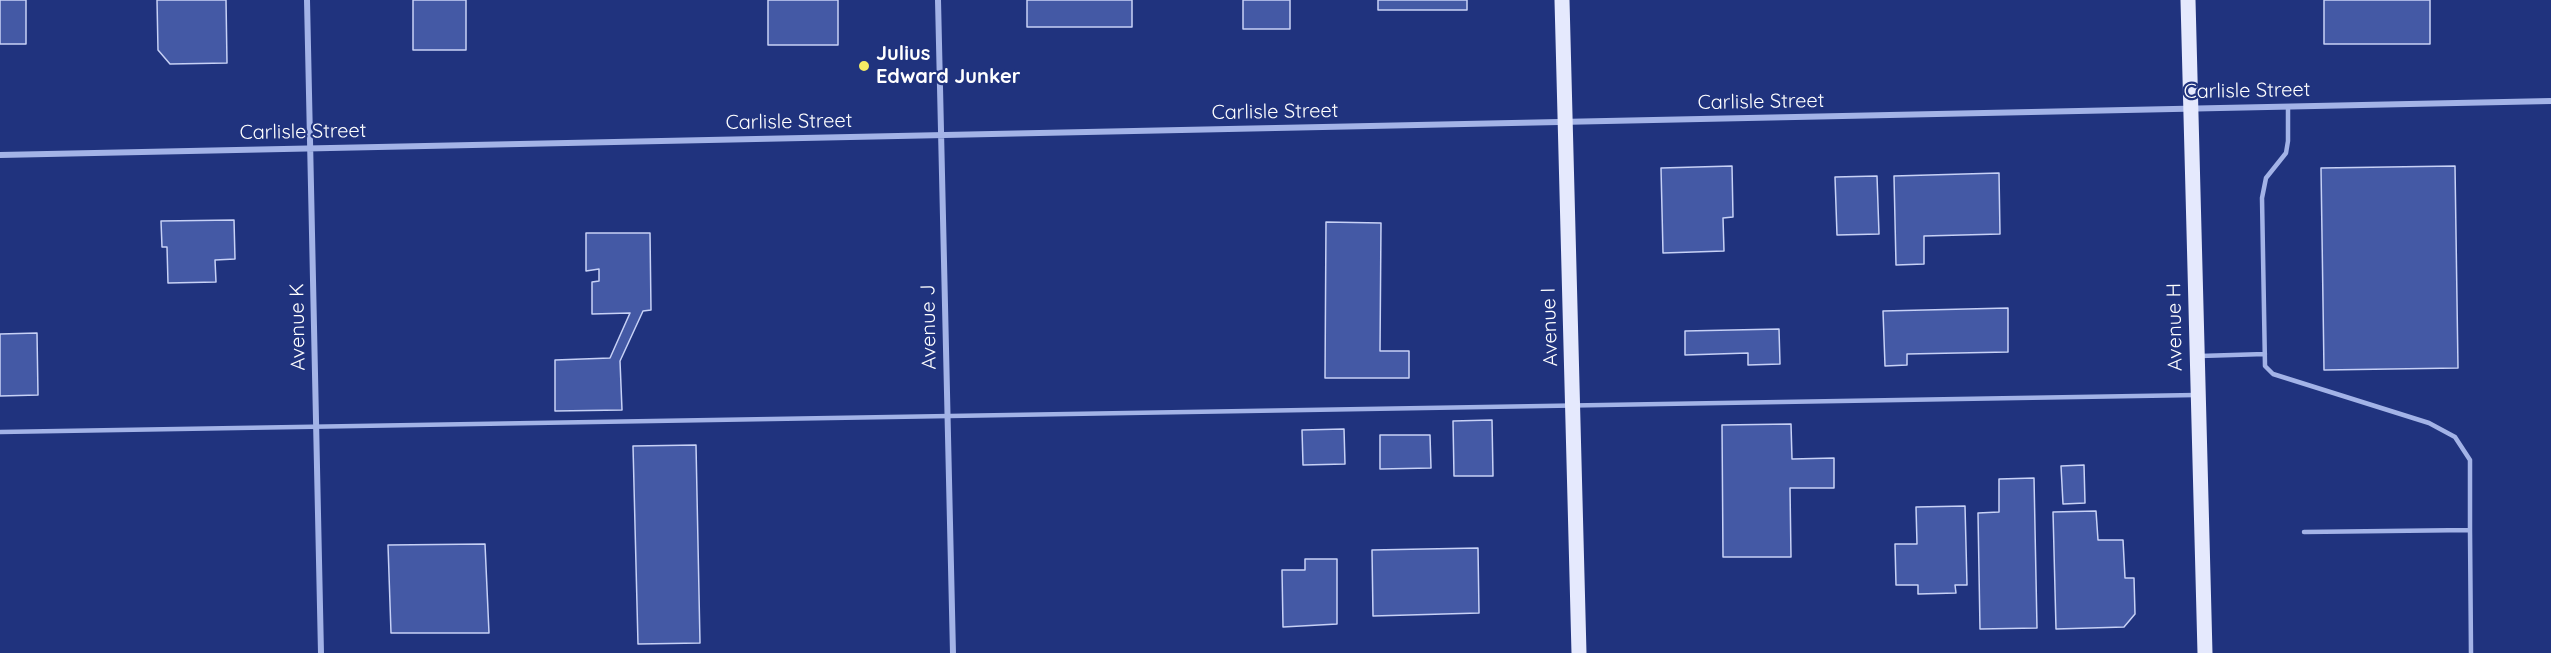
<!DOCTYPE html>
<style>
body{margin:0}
canvas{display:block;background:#20337e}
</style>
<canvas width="2551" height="653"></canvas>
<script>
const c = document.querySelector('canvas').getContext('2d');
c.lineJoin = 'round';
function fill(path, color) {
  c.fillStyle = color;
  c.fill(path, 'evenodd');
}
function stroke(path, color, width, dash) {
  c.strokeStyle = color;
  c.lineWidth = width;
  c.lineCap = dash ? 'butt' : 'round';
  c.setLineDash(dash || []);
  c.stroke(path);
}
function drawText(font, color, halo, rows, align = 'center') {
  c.font = font + ' Quicksand,sans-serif';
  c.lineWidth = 4.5;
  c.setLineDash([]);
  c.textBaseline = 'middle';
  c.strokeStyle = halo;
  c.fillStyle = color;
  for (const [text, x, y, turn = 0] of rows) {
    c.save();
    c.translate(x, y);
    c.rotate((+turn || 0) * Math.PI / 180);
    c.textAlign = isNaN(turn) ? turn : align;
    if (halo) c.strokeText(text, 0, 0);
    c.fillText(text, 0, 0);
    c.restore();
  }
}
const building = new Path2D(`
 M0,0H26V44H0Z
 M157,0H226L227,63L170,64L158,50Z
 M413,0H466V50H413Z
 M768,0H838V45H768Z
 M1027,0H1132V27H1027Z
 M1243,0H1290V29H1243Z
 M1378,0H1467V10H1378Z
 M2324,0H2430V44H2324Z
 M1732,166L1733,217L1723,218L1724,251L1663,253L1661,168Z
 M2455,166L2458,368L2324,370L2321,168Z
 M1999,173L2000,234L1924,236V264L1896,265L1894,176Z
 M1877,176L1879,234L1837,235L1835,177Z
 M234,220L235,259L215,260L216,282L168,283L167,247H162L161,221Z
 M1326,222L1381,223L1380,351H1409V378H1325Z
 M586,233H650L651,310L643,311L620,361L622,410L555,411V360L610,358L630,313L592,314V282L599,281V269L586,271Z
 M2008,308V352L1907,354V365L1885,366L1883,311Z
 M1779,329L1780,364L1748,365V353L1685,355V331Z
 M37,333L38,395L0,396V334Z
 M1492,420L1493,476H1454L1453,421Z
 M1791,424L1792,459L1834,458V488H1790L1791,557H1723L1722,425Z
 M1344,429L1345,464L1303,465L1302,430Z
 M1380,435H1430L1431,468L1380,469Z
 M696,445L700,643L638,644L633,446Z
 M2084,465L2085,503L2063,504L2061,466Z
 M2034,478L2037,628L1980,629L1978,513L1999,512V479Z
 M1965,506L1967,585H1955L1956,593L1918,594V585H1896L1895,544H1917L1916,507Z
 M2096,511L2098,540H2123L2125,578H2134L2135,614L2124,627L2056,629L2053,512Z
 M485,544L489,633H391L388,545Z
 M1478,548L1479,613L1373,616L1372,550Z
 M1305,559H1337V624L1283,627L1282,570H1305Z`);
const service = new Path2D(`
 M2288,107V141L2286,153L2266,178L2262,198L2265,366L2273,374L2429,423L2455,437L2470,460V530
 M2200,356L2265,354
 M0,432L2196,395
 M2304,532L2470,530L2471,653`);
const minor = new Path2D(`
 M307,0L321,653
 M938,0L953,653
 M0,155L2551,101`);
const primary = new Path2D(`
 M1562,0L1579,653
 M2188,0L2205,653`);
const markers = [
 [864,66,6,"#f5ec64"]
];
const poiNames = [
 ["Julius",876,54],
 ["Edward Junker",876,77]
];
const streetNames = [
 ["Carlisle Street",2247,91,-1],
 ["Carlisle Street",1761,102,-1],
 ["Carlisle Street",1275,112,-1],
 ["Carlisle Street",789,122,-1],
 ["Carlisle Street",303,132,-1],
 ["Avenue K",298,327,-91],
 ["Avenue J",929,327,-91],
 ["Avenue I",1550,327,-92],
 ["Avenue H",2175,327,-91]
];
fill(building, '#4459a5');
stroke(building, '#c7d1f6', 1.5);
stroke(service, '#a3b3e7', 4.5);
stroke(minor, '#a3b3e7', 6);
stroke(primary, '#e5e9fd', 15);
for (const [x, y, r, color] of markers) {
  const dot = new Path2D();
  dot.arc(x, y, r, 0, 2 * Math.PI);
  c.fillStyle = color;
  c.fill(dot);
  stroke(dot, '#20337e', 2);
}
drawText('bold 20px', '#fff', '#20337e', poiNames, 'left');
drawText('20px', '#fff', '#20337e', streetNames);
</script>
